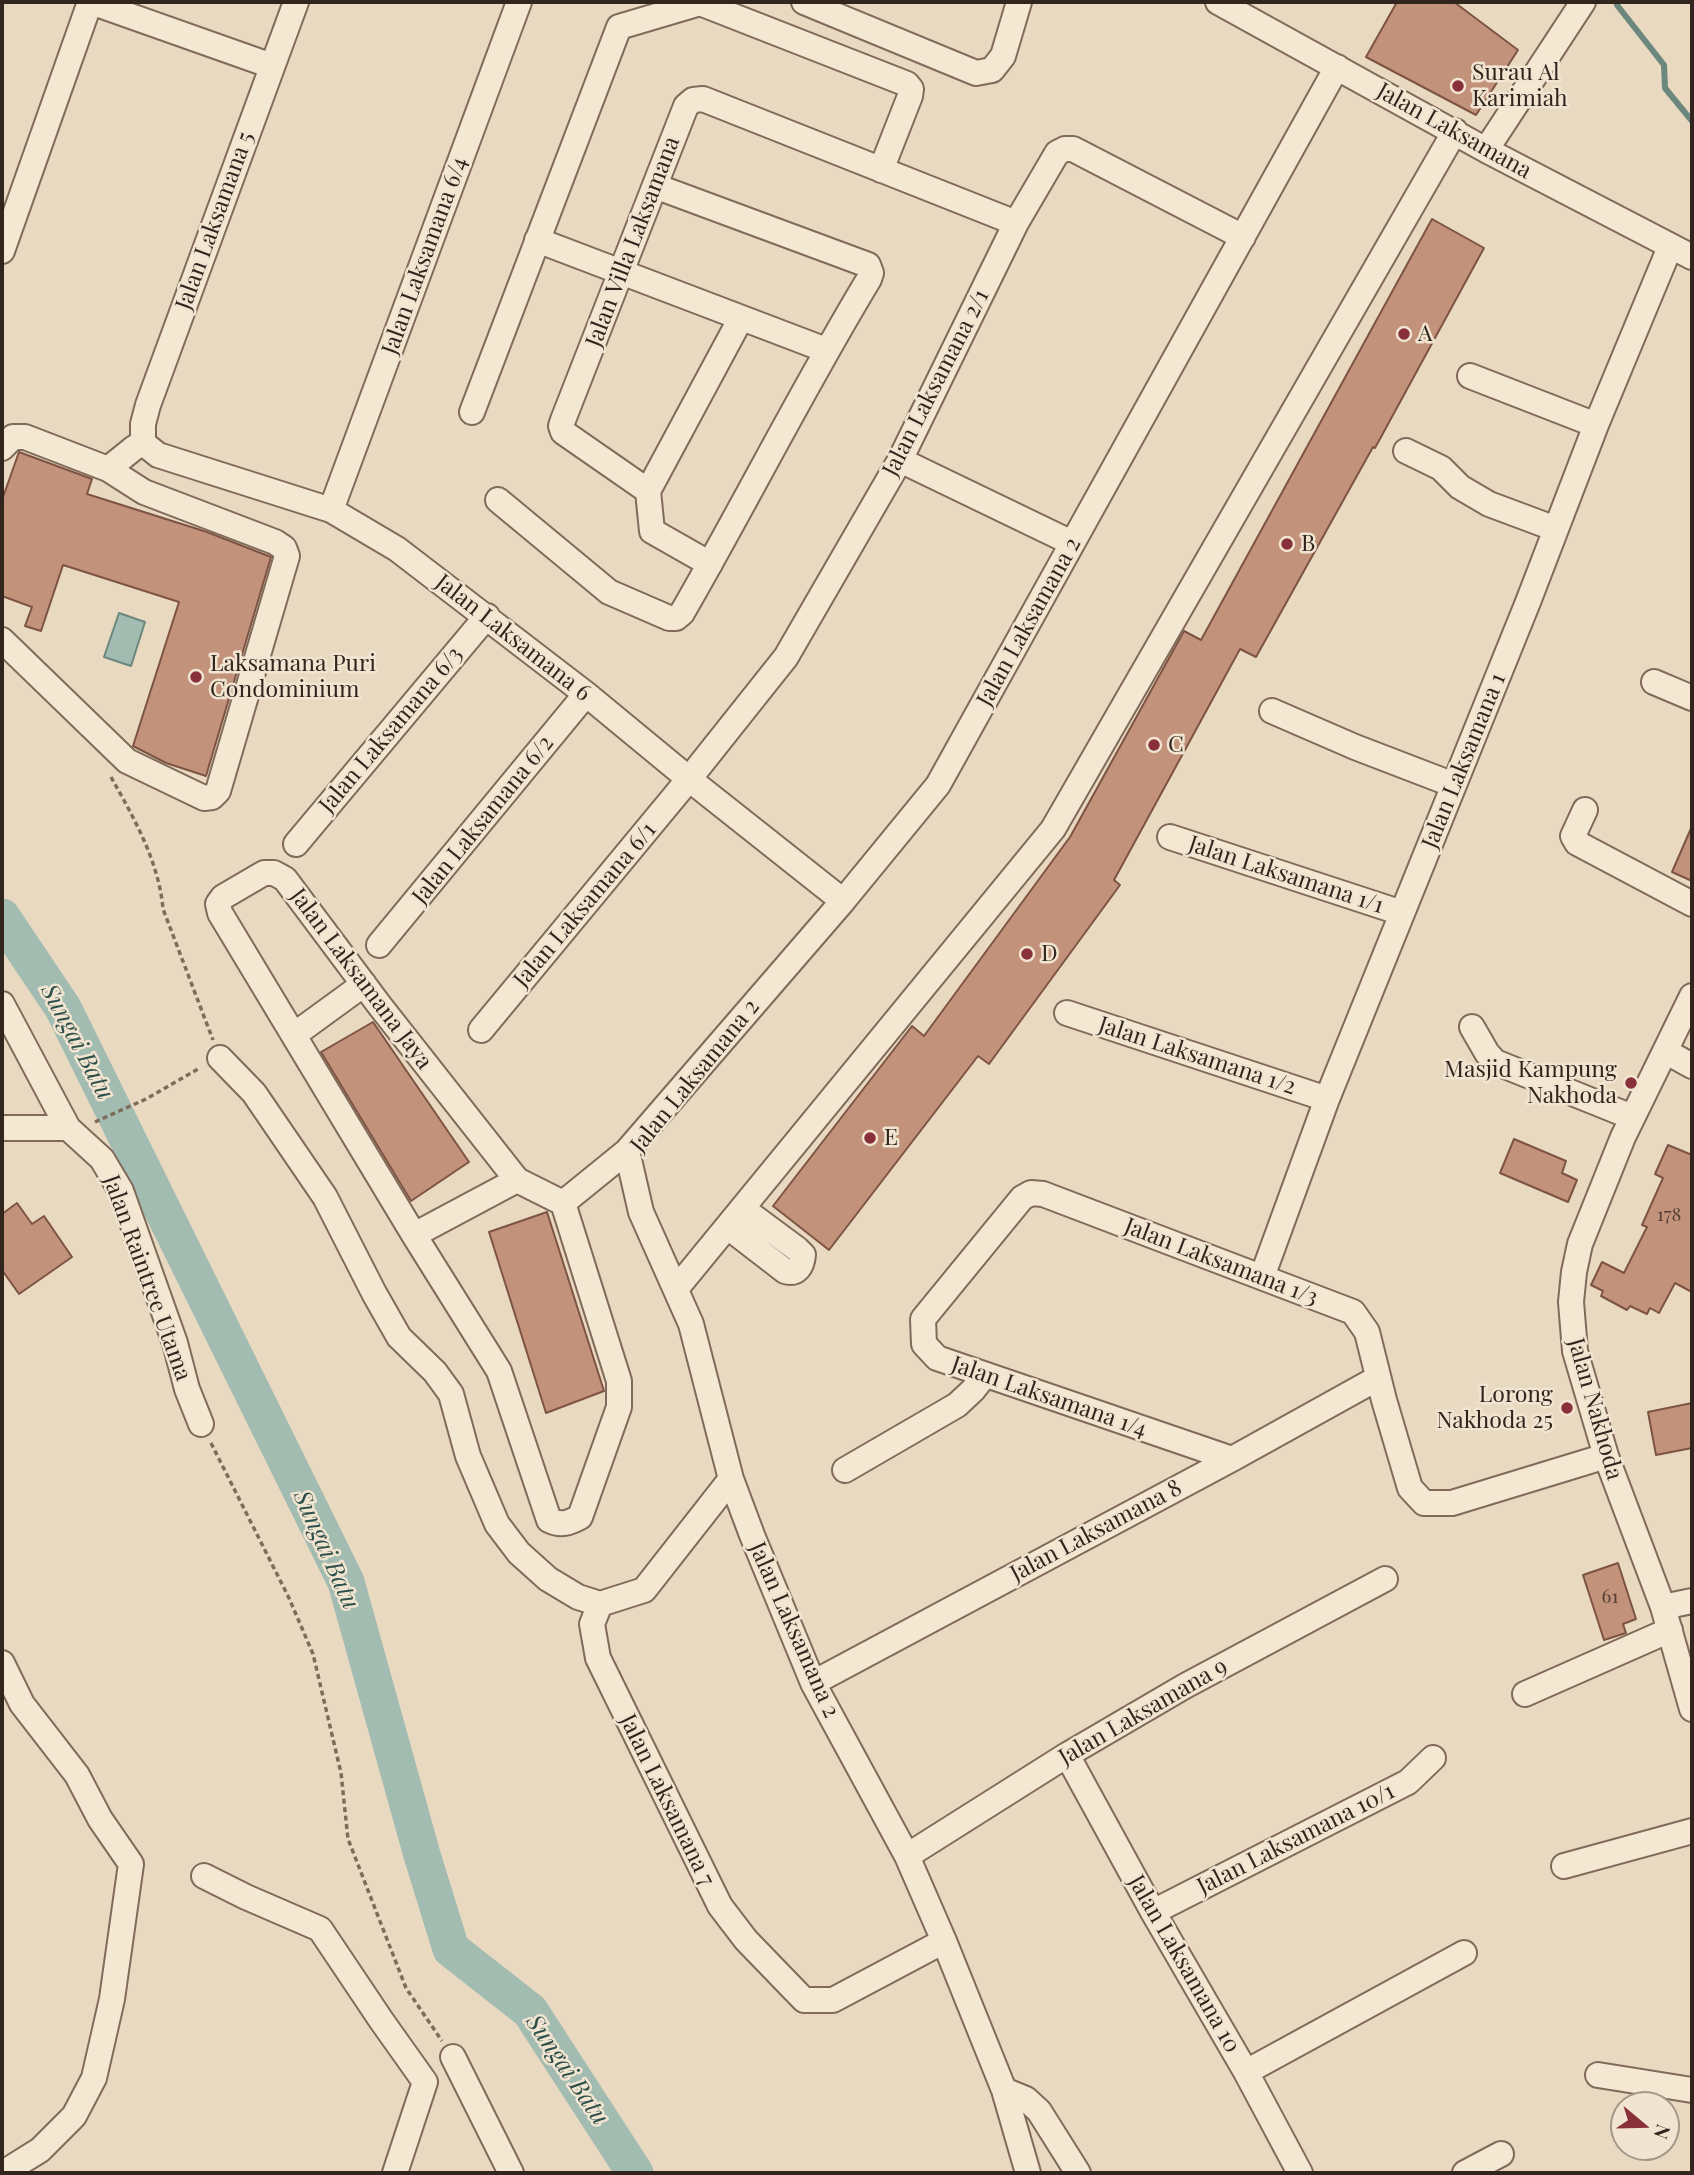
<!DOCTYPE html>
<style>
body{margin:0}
#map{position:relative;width:1694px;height:2175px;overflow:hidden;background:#e9d9c1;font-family:"Playfair Display",serif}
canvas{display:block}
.frame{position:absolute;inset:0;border:4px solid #32251d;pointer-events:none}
.north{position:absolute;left:1610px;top:2091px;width:70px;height:70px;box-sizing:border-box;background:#f1e4d0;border:2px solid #a59888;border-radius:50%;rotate:109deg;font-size:19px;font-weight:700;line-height:28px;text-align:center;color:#32251d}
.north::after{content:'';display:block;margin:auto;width:24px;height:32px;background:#89313a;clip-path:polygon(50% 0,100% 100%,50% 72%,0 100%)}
</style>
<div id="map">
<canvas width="1694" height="2175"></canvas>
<div class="frame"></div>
<div class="north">N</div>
</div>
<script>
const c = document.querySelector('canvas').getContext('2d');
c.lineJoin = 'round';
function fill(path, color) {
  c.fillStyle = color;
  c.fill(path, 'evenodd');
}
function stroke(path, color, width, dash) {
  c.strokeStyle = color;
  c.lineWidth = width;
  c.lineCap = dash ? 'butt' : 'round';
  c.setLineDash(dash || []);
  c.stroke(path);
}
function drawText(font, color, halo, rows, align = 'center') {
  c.font = font + ' "Playfair Display",serif';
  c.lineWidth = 5;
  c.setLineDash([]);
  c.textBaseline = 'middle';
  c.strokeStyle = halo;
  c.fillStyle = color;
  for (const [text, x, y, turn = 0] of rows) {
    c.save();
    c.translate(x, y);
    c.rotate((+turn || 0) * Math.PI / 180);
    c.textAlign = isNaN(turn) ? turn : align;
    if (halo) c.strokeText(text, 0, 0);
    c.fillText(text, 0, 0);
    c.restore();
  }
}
const water = new Path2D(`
 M119,613L145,622L131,666L104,657Z`);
const stream = new Path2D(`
 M1617,5L1664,65L1665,88L1692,121`);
const river = new Path2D(`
 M2,917L63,1008L346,1582L422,1855L451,1949L530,2011L635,2173`);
const building = new Path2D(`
 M1397,2H1454L1518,50L1476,115L1366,57Z
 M1432,219L1484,248L1375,448L1373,447L1256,657L1240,649L1114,880L1120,885L989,1064L978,1056L829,1250L773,1206L912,1026L924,1036L1070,837L1184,631L1201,640Z
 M19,452L92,479L87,494L207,532L271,557L206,776L166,763L133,746L179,602L63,565L41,631L25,626L32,607L2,596V500Z
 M1692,826V881L1672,872Z
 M373,1022L469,1162L411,1201L321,1052Z
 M1514,1139L1566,1161L1562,1173L1577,1180L1568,1202L1500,1173Z
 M1668,1145L1692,1155V1292L1675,1283L1659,1313L1650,1308L1647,1314L1630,1306L1627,1310L1601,1296L1603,1291L1591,1285L1602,1262L1624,1273L1647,1227L1642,1225L1663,1178L1655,1174Z
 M17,1203L32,1224L44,1216L72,1257L19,1294L2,1270V1214Z
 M547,1212L604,1391L546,1413L489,1232Z
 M1692,1403V1448L1656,1455L1648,1412Z
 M1618,1563L1636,1619L1623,1624L1626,1633L1604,1640L1583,1575Z`);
const path = new Path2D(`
 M111,777C134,818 159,862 163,909L213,1040
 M95,1122L146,1099L200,1068
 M211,1443L289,1598L313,1654L341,1773L348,1839L406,1988L442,2041`);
const minor = new Path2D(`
 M91,2L272,66
 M804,2L976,73L992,70L1003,56L1019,2
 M1218,2L1486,150L1692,257
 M1486,150L1583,2
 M537,240L826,350
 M2,251L90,2
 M741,318L648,491L563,432L561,426L563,420L686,106L693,100L703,99L1016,223
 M1470,376L1596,425
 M472,412L619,27L700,3L907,84L911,89L910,96L881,170
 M143,443L158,455L331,510L397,549L586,694L689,779L843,901
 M143,443V424L148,405L296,2
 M2,448L13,437H25L108,469L134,448L143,443
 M1406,451L1441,468L1460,487L1489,504L1556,529
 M900,460L1072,543
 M648,491L652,531L710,564
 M498,500L609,592L669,618H676L682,613C746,502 803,388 869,279L871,273L868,265L655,186
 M331,510L519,2
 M2,640L127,761L204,798L212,797L218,791L287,556L284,548L275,542L144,492L108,469
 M1654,682L1692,698
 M1272,711L1355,747L1454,785
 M1585,810L1573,836L1577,843L1692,904
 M1170,837L1402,913
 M296,844L487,616
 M264,873H274L285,879L380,1006L517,1180L563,1203L619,1381V1407L580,1517C569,1523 561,1526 549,1520L499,1371L414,1235L220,913L218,904L223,897Z
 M379,945L586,694
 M1692,996L1623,1137L1580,1244L1574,1272L1571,1302L1575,1351L1606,1456L1663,1607L1692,1709
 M2,1004L68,1128
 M1067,1013L1327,1099
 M1472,1027L1487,1053L1495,1062L1632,1117
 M481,1030L689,779L786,657L900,460L1016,223L1057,153L1065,149H1073L1243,237
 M294,1035L364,984
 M1665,1051L1692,1066
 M220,1058L254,1093L325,1197L374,1293L399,1337L435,1372L451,1394L468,1456L497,1524L519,1553L548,1579L578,1597L600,1604
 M2,1128H68L102,1159L121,1191L175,1343L187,1389L201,1424
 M563,1203L627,1151
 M728,1227L785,1271C797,1275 802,1266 803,1255L797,1249L743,1209
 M414,1235L517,1180
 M1262,1277L1327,1099L1528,602L1596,425L1670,247
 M676,1289L1053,829L1455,131
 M1232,1459L937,1358L924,1344L923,1319L1022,1198L1031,1193L1043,1194L1353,1312L1367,1332L1384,1400L1410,1488L1424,1503H1452L1606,1456
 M845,1470L957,1405L973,1390L984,1376
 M731,1479L644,1590L600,1604L592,1624L598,1658L720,1906L746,1940L804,2000H833L944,1941
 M1663,1607L1692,1601
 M2,1663L22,1704L77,1775L100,1819L131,1864L112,1999L94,2078L74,2116L40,2150L3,2173
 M813,1683L1232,1459L1378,1378
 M1525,1694L1670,1630
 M1067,1755L1153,1912L1246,2072L1300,2173
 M907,1856L1067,1755L1185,1686L1385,1579
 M1564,1866L1692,1831
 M204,1876L246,1897L320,1929L381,2020L425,2082L395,2173
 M1153,1912L1408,1782L1433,1758
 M453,2057L511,2173
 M1246,2072L1464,1953
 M1598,2075L1692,2090
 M1004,2090L1026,2099L1039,2111L1078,2173
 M1028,2173L1004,2090L944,1941L907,1856L813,1683L752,1535L731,1479L691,1324L641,1212L627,1151L843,901L938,785L1337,67
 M1465,2173L1501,2154`);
const markers = [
 [1458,86,7,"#89313a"],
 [1404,334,7,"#89313a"],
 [1287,544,7,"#89313a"],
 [196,677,7,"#89313a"],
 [1154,745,7,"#89313a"],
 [1027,954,7,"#89313a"],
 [1631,1083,7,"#89313a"],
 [870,1138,7,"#89313a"],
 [1567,1408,7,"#89313a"]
];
const numberNames = [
 ["178",1669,1215],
 ["61",1610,1597]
];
const poiNames = [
 ["Surau Al",1472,73],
 ["Karimiah",1472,99],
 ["A",1418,334],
 ["B",1301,544],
 ["Laksamana Puri",210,664],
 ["Condominium",210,690],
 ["C",1168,745],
 ["D",1041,954],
 ["Masjid Kampung",1617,1070,"right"],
 ["Nakhoda",1617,1096,"right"],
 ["E",884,1138],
 ["Lorong",1553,1395,"right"],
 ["Nakhoda 25",1553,1421,"right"]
];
const streetNames = [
 ["Jalan Laksamana",1454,131,29],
 ["Jalan Laksamana 5",215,221,-70],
 ["Jalan Villa Laksamana",633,242,-69],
 ["Jalan Laksamana 6/4",425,256,-70],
 ["Jalan Laksamana 2/1",936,383,-63],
 ["Jalan Laksamana 2",1029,622,-61],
 ["Jalan Laksamana 6",513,638,38],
 ["Jalan Laksamana 6/3",391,730,-50],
 ["Jalan Laksamana 1",1464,761,-68],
 ["Jalan Laksamana 6/2",483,820,-51],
 ["Jalan Laksamana 1/1",1286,875,18],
 ["Jalan Laksamana 6/1",585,905,-50],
 ["Jalan Laksamana Jaya",361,979,53],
 ["Jalan Laksamana 1/2",1197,1056,18],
 ["Jalan Laksamana 2",695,1076,-51],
 ["Jalan Laksamana 1/3",1221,1262,21],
 ["Jalan Raintree Utama",147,1278,70],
 ["Jalan Laksamana 1/4",1049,1397,19],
 ["Jalan Nakhoda",1595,1409,74],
 ["Jalan Laksamana 8",1096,1531,-28],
 ["Jalan Laksamana 2",794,1630,66],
 ["Jalan Laksamana 9",1143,1712,-30],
 ["Jalan Laksamana 7",667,1800,64],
 ["Jalan Laksamana 10/1",1296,1839,-27],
 ["Jalan Laksamana 10",1184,1964,60]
];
const waterNames = [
 ["Sungai Batu",77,1042,62],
 ["Sungai Batu",326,1550,66],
 ["Sungai Batu",567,2070,56]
];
fill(water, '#a3bcb2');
stroke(water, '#6c887e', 2);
stroke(stream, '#6c887e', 6);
stroke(river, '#a3bcb2', 37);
fill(building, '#c3927b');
stroke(building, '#7d5443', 2);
stroke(minor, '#806b5b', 28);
stroke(path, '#806b5b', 3.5, [5, 3.5]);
stroke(minor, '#f5e8d3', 24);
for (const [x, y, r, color] of markers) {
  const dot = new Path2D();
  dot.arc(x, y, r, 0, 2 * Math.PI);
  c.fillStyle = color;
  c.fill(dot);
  stroke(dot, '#f1e4d0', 2.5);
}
drawText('19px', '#564034', null, numberNames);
drawText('23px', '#32251d', '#f1e4d0', poiNames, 'left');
drawText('23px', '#32251d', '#f1e4d0', streetNames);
drawText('italic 24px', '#2e504b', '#f1e4d0', waterNames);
</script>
